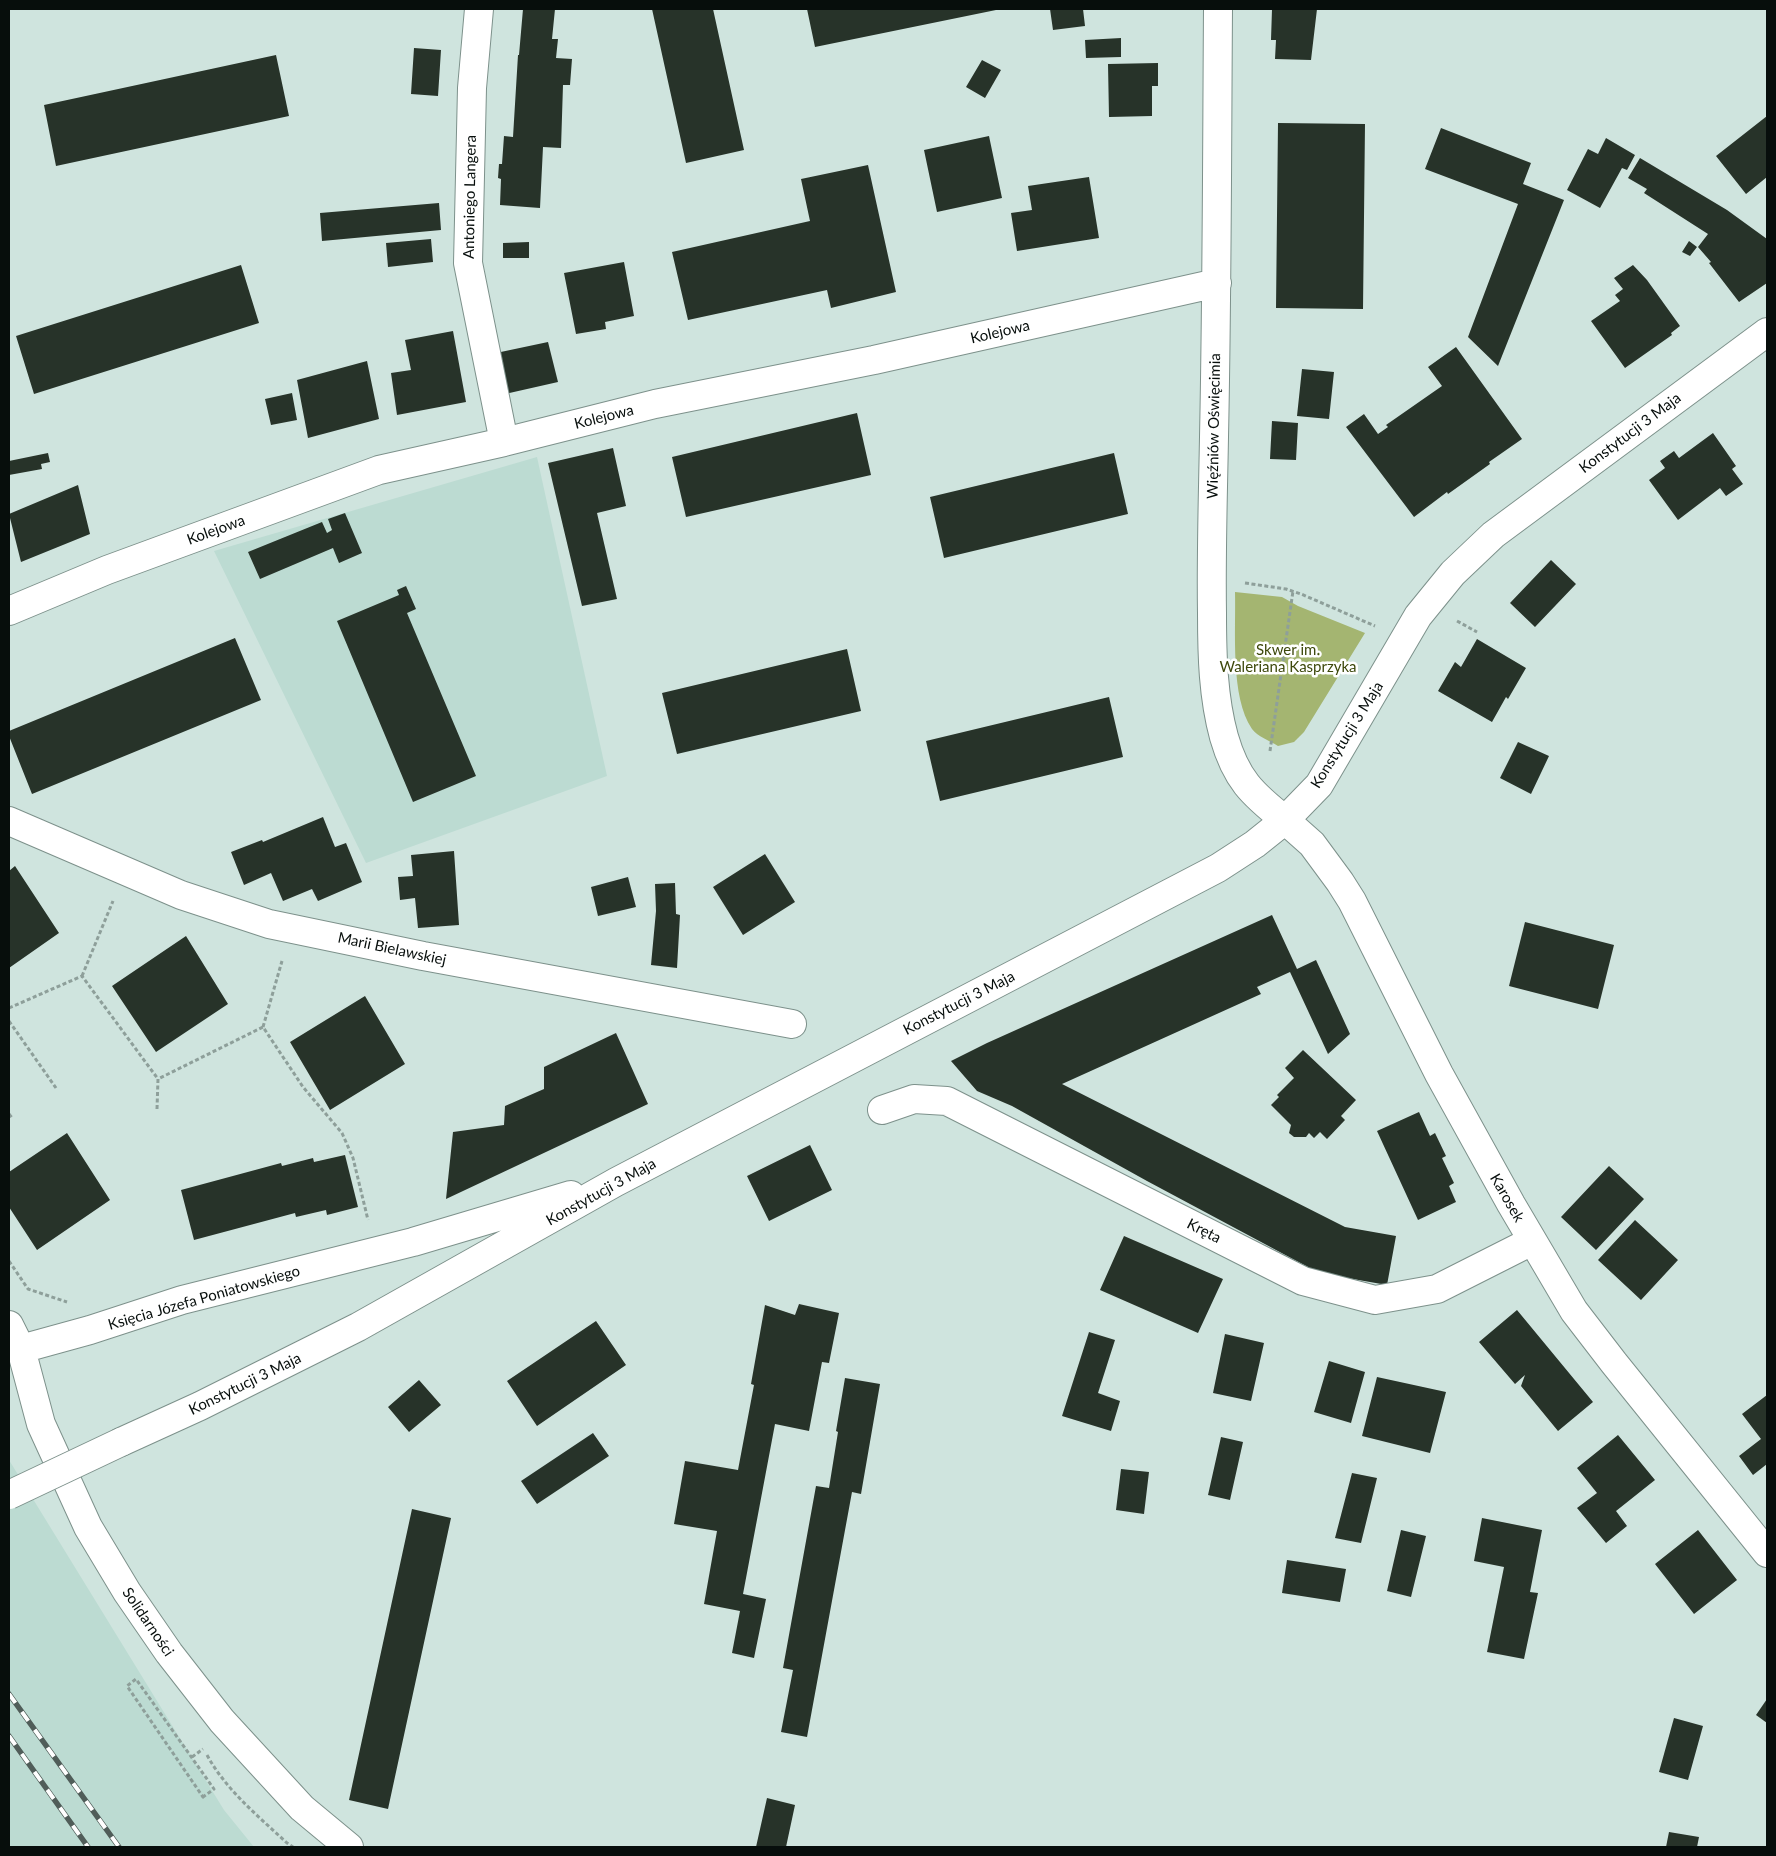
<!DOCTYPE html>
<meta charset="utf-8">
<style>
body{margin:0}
#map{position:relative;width:1776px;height:1856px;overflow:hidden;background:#cfe4de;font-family:Lato,sans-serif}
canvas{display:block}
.frame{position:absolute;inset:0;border:10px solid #070e0c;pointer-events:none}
</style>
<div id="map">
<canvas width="1776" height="1856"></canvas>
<div class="frame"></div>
</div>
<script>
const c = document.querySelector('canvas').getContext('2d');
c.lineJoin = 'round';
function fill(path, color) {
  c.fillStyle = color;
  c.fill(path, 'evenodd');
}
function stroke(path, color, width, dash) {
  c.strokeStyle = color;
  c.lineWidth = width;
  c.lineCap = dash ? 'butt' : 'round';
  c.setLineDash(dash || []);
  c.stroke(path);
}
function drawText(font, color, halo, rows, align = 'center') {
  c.font = font + ' Lato,sans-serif';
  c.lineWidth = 5;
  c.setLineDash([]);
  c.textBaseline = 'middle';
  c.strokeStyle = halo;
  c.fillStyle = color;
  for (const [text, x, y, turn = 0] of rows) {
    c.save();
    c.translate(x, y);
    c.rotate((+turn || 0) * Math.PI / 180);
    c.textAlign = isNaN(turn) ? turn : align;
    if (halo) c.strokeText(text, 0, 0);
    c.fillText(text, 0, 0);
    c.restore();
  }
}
const built = new Path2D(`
 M537,457L607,776L366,863L214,551Z
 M9,1460L224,1810L254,1847H9Z`);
const green = new Path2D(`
 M1235,592L1282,597L1298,606L1365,633L1304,732L1294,742L1278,746C1270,741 1257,736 1252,729C1230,697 1236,631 1235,592Z`);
const building = new Path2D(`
 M523,9H555L552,39H558L556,58L572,59L570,85H563L561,148L543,147L540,208L500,205L501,179L498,178L499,164H502L504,136L513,137L518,55H519Z
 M652,9H713L744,150L686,163Z
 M807,9H996V10L815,47Z
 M1050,9H1083L1085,26L1053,30Z
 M1272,9H1317L1311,60L1275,59L1276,40H1271Z
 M1121,38V57L1086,58L1085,40Z
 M414,48L441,50L438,96L411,94Z
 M276,55L289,116L56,166L44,105Z
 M982,60L1001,70L985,98L966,87Z
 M1158,63V86H1152V116L1109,117L1108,64Z
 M1767,116V177L1746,194L1716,156Z
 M1278,123L1365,124L1363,309L1276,308Z
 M1441,128L1531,163L1523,184L1564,200L1498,366L1468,337L1518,204L1425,169Z
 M989,136L1002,198L937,212L924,150Z
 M1606,138L1635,155L1627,170L1622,168L1600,208L1567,190L1588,149L1598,154Z
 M1640,158L1727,210L1767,239V283L1739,302L1709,263L1711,262L1698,247L1708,234L1644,193L1647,189L1628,178Z
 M868,165L896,292L831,308L827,290L688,320L672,252L810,221L801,179Z
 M1089,177L1099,238L1017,251L1011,213L1032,210L1028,186Z
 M439,203L441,230L322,241L320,213Z
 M431,239L433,262L388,267L386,243Z
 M1689,241L1697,247L1690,256L1682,252Z
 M529,242V258H503V243Z
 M624,262L634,316L605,322L606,329L576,334L564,273Z
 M241,265L259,323L34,394L16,336Z
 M1633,265L1647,280L1680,326L1671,333L1672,335L1625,368L1591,321L1620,301L1615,295L1623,289L1614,278Z
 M453,331L466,402L397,415L391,373L411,370L405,340Z
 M548,342L558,382L505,394L496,353Z
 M1456,347L1522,439L1489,462L1490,464L1448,494L1447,492L1414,517L1346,427L1364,414L1378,434L1388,427L1386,425L1442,386L1428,367Z
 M367,361L379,419L308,438L297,380Z
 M1302,369L1334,372L1329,419L1297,416Z
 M292,393L297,420L271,425L265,399Z
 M857,413L871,475L686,517L672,457Z
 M1272,421L1298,423L1296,460L1270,459Z
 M1713,433L1736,466L1732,469L1743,484L1726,496L1720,488L1678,520L1649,480L1665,468L1660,461L1674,451L1679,458Z
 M613,448L626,506L597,513L617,599L582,606L548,463Z
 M48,453L50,462L41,464L42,469L9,475V461Z
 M1114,453L1128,514L944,558L930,497Z
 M78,485L90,534L21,562L9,514Z
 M345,513L362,553L339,563L333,548L260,579L248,552L322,522L327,533L332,530L328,519Z
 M1551,560L1576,584L1535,627L1510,603Z
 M406,586L416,609L407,613L476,776L413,802L337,621L399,595L397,590Z
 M235,638L261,700L32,794L9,736V731Z
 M1477,639L1526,668L1508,699L1506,697L1492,722L1438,691L1455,662L1461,667Z
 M847,649L861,711L677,754L662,693Z
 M1109,697L1123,757L940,801L926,741Z
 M1518,742L1549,756L1531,794L1500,778Z
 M323,817L335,847L346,843L362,882L318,901L312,889L283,901L271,873L244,885L231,852L262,840L263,842Z
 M454,851L459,925L418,928L415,898L400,900L398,877L413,876L411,855Z
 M765,854L795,902L743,935L713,887Z
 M15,866L59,933L9,968V871Z
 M628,877L636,907L598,916L591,887Z
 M675,883L676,914L680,915L677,968L651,965L656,911L655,884Z
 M1272,915L1297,969L1316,960L1350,1034L1328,1054L1290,972L1257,987L1261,994L1062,1084L1345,1227L1396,1236L1387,1285L1319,1273L1147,1181L1012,1106L977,1091L951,1061L987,1043Z
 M1525,922L1614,945L1598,1009L1509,986Z
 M186,936L228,1004L156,1052L112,986Z
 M365,996L405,1064L330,1110L290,1042Z
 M616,1033L648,1104L446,1199L453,1132L504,1125L505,1106L544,1089V1067Z
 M1303,1050L1356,1100L1341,1116L1345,1120L1327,1139L1320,1132L1314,1138L1309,1133L1306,1137H1294L1289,1133L1291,1125L1271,1105L1279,1097L1277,1095L1294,1078L1285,1068Z
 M1419,1112L1430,1136L1435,1133L1446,1156L1442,1158L1454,1183L1449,1186L1456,1202L1418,1220L1377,1131Z
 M67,1133L110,1200L37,1250L9,1207V1172Z
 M810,1145L832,1190L769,1221L747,1176Z
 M345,1155L358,1207L327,1215L326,1210L296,1217L295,1213L194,1240L181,1190L281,1163L282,1166L313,1158L314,1162Z
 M1609,1166L1644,1199L1596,1250L1561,1217Z
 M1635,1220L1678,1260L1641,1300L1598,1260Z
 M1124,1236L1223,1279L1198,1333L1100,1290Z
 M799,1304L839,1313L829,1363L822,1362L809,1431L775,1424L743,1594L766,1599L754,1658L732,1653L740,1611L704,1604L717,1531L674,1524L685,1461L738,1470L754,1385L751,1384L765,1305L795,1315Z
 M1517,1310L1593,1402L1558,1431L1521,1386L1525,1375L1515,1384L1479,1342Z
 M596,1321L626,1365L537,1426L507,1381Z
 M1089,1332L1115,1340L1098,1393L1120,1401L1111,1431L1062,1416Z
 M1225,1334L1264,1343L1251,1401L1213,1393Z
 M1329,1361L1365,1372L1351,1423L1314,1412Z
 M1377,1377L1446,1392L1430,1453L1362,1436Z
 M845,1378L880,1384L861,1494L852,1492L807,1737L781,1732L793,1670L783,1668L816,1486L829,1488L838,1432L836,1431Z
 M419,1380L441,1405L409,1432L388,1407Z
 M1767,1395V1464L1753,1475L1739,1456L1761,1439L1742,1414Z
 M593,1433L609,1456L537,1504L521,1481Z
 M1618,1435L1655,1480L1616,1511L1627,1526L1606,1543L1577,1508L1597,1493L1577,1468Z
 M1221,1437L1243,1442L1230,1500L1208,1495Z
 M1121,1469L1149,1472L1144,1514L1116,1510Z
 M1352,1473L1377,1478L1361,1543L1335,1538Z
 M412,1509L451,1518L388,1809L349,1800Z
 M1482,1518L1542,1530L1530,1592L1538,1593L1524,1659L1487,1652L1504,1567L1474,1561Z
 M1401,1530L1426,1536L1411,1597L1387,1591Z
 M1698,1530L1737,1580L1694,1614L1655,1564Z
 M1287,1560L1346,1569L1340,1602L1282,1593Z
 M1767,1699V1723L1756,1715Z
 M1674,1718L1703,1726L1688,1780L1659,1772Z
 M767,1798L795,1805L786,1847H756Z
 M1669,1832L1699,1837L1697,1847H1666Z`);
const path = new Path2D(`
 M1245,583L1286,589L1301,594L1375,626
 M1457,621L1477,632
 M1270,751L1293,591
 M82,976L113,901
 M9,1008L82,976L158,1079
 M9,1021L56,1088
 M263,1027L282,961
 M157,1109L158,1079L263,1027L303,1087L342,1133L353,1158L368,1220
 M9,1114L13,1119
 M9,1261L28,1289L67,1302
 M207,1755C226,1790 258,1816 287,1843L293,1847
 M192,1757L203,1749
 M202,1798L203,1797L127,1686L136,1679L214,1789L203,1797`);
const minor = new Path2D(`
 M479,9L472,88L468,263L504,442
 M1218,9C1217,151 1217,294 1214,437C1213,495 1211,554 1212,613C1212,655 1213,697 1224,737C1236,779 1252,794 1285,820
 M9,611L107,570L379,470L504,442L655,404L874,360L1217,283
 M9,821L181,895L269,924L423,956L792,1024
 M882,1110L914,1099L947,1101L1303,1281L1375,1300L1437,1289L1532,1241`);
const tertiary = new Path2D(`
 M1285,820L1319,785L1418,616L1453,573L1493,535L1767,332`);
const secondary = new Path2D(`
 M9,1325L21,1349L41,1424L88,1527L127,1592L169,1653L222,1721L302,1808L349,1847
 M21,1349L90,1330L182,1300L413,1242L571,1195
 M121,1442L200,1406L358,1327L616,1182L1218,868L1255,844L1285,820L1312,844L1340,882L1352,901L1439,1074L1511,1204L1574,1311L1614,1363L1767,1553`);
const rail = new Path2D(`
 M9,1694L119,1847
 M9,1736L88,1847`);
const secondaryBridge = new Path2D(`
 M9,1495L121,1442`);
const streetNames = [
 ["Antoniego Langera",470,197,-89],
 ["Kolejowa",1000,332,-13],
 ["Kolejowa",604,417,-14],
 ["Więźniów Oświęcimia",1214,426,-89],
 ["Konstytucji 3 Maja",1630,433,-37],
 ["Kolejowa",216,530,-20],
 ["Konstytucji 3 Maja",1347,735,-58],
 ["Marii Bielawskiej",392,949,12],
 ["Konstytucji 3 Maja",959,1003,-27],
 ["Konstytucji 3 Maja",601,1192,-29],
 ["Karosek",1507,1198,60],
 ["Kręta",1204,1231,27],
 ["Księcia Józefa Poniatowskiego",204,1298,-16],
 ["Konstytucji 3 Maja",245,1384,-26],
 ["Solidarności",148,1622,56]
];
const parkNames = [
 ["Skwer im.",1288,650],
 ["Waleriana Kasprzyka",1288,667]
];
fill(built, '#bcdbd2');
fill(green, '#a4b571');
fill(building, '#273329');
stroke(minor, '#7d918b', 30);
stroke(tertiary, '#7d918b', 30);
stroke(secondary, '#7d918b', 30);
stroke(path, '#8e9f9a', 3, [4, 2.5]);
stroke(minor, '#fff', 28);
stroke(tertiary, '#fff', 28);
stroke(secondary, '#fff', 28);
stroke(rail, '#505d59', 5.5);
stroke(rail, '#fff', 4, [11]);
stroke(secondaryBridge, '#7d918b', 30, []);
stroke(secondaryBridge, '#fff', 28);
drawText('15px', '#070e0c', '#fff', streetNames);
drawText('15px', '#3d480b', '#fff', parkNames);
</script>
